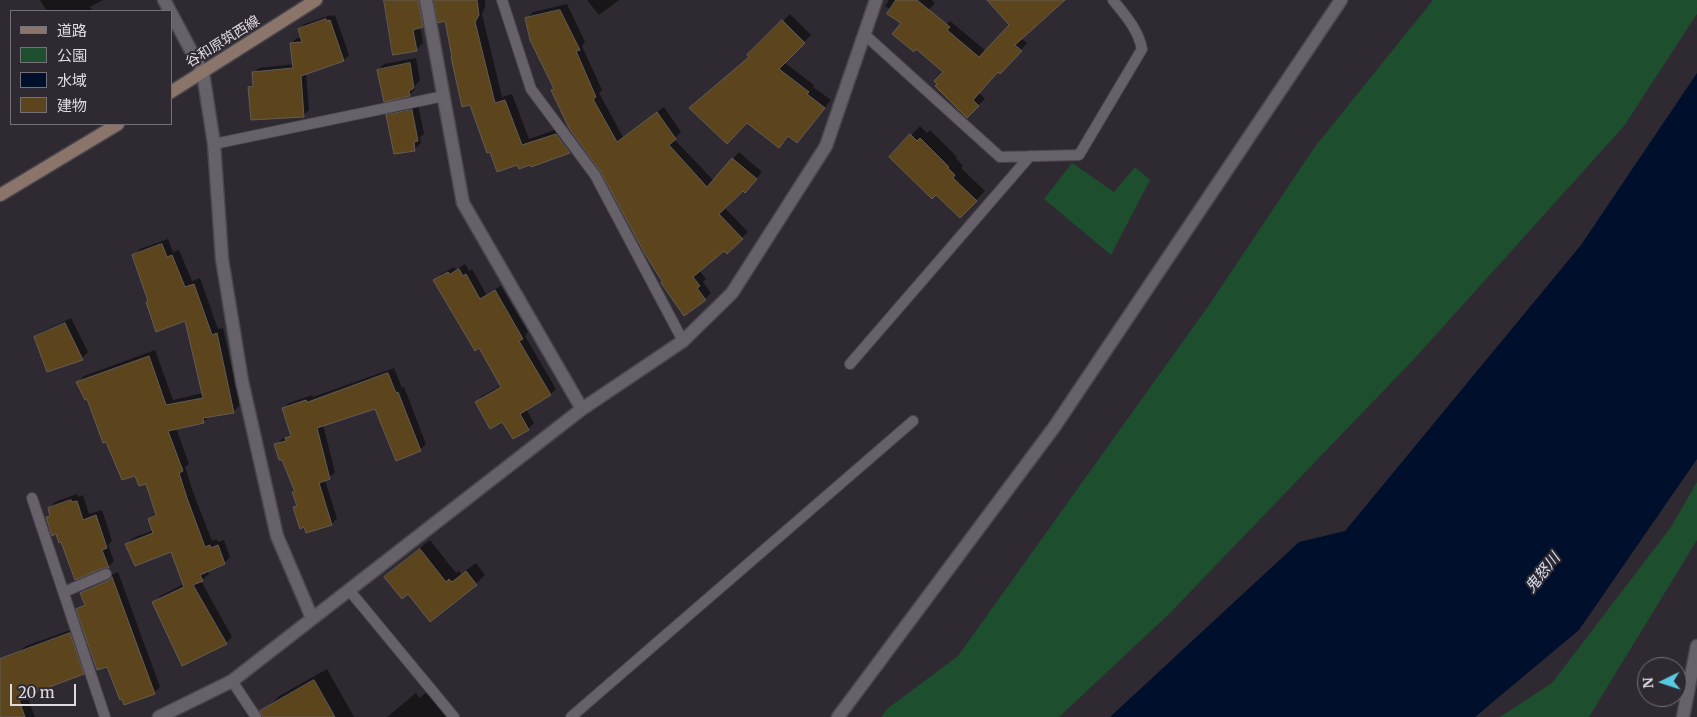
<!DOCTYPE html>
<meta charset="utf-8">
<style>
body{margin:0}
#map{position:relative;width:1697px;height:717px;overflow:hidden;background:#2f2a32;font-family:Merriweather,"Noto Sans JP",serif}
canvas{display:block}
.legend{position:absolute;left:10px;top:10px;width:162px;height:115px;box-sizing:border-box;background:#2f2a32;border:1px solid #757178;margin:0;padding:6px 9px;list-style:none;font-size:15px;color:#dfdce1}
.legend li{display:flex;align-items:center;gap:10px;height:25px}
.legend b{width:25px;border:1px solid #757178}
.north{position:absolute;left:1637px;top:657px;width:50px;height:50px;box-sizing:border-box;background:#2f2a32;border:1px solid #757178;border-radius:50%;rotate:266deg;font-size:14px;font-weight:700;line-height:20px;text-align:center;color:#dfdce1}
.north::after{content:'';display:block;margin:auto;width:18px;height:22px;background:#55cae0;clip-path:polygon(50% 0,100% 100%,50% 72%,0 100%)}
.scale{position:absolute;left:10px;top:684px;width:66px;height:22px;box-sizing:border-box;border:2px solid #dfdce1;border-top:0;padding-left:6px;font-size:15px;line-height:18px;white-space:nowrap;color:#dfdce1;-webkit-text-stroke:4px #2f2a32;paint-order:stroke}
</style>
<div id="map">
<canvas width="1697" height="717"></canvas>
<ul class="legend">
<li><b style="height:6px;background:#8b756b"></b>道路</li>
<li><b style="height:14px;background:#1d4e2e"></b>公園</li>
<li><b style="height:14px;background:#000f2c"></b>水域</li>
<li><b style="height:14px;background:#5c441c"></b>建物</li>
</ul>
<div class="north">N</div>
<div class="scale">20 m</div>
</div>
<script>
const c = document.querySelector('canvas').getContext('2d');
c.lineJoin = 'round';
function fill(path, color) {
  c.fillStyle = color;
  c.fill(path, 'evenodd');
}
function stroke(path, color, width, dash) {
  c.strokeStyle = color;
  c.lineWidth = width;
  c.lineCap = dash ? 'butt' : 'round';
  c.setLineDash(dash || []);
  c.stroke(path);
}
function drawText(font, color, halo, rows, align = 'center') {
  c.font = font + ' Merriweather,"Noto Sans JP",serif';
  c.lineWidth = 4;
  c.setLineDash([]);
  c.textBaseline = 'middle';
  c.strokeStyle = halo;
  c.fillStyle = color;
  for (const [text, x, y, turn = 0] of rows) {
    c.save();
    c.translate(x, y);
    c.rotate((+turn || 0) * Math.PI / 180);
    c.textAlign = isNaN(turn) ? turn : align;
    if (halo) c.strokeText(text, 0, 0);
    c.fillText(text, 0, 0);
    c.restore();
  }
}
const green = new Path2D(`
 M1433,0H1697V14L1624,126L1414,359L1169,614L1059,717H881L887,709L958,656L1209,305L1314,148Z
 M1072,163L1114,192L1135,167L1150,180L1111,255L1044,199Z
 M1697,482V540L1589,717H1500L1552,683L1671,527Z`);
const water = new Path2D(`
 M1697,73V459L1579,630L1475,717H1110L1299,542L1345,531L1581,245Z`);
const shadow = new Path2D(`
 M40,0H103L90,7L93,11H47Z
 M385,0H426L429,19L420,27L423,43L416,50Z
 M435,0H485V7L482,14L502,97L512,94L529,139L563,127L576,145L570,152L532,165L471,103L454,56L446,20Z
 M587,0H619L599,15Z
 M889,0H932L935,3L926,13L942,29L950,21L986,51L1011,25L989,0H1063L1021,38L1027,43L1007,66L998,71L978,92L985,99L967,116L945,72L891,10L885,6Z
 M567,4L585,42L582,46L602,90L599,93L623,137L664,107L681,132L674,139L714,181L739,152L762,172L751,185L743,189L724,207L748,232L727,252L724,249L699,270L706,279L703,282L711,293L705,299L664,281L602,171L552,90L555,88L527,19L533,12Z
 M790,14L811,35L784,62L814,85L813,87L831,100L797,142L749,55Z
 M331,15L332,16L335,15L349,55L344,60L306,73L309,110L304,115L249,87L254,82L253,73L259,68L294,64L291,43L297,38H302L299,29L304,24Z
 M416,58L420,80L415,86V89L409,95L378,70L384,64Z
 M418,104L424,134L420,137L421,143L415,149L388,115L394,109Z
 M920,126L927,133L930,130L957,157L956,158L963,166L961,168L985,191L960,217L936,193L890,157Z
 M168,239L173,252L179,250L192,281L200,278L218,329L223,328L240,405L233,412L209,416L204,421L176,428L189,464L185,467L193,492L212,541L217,539L218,542L224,540L230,557L224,563L207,570L209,574L201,581L232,637L226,643L154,602L160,596L184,584L171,550L127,544L133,538L154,530L149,519L155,513L146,483L136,474L78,382L84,376L155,350L173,400L203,393L186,320L149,300L133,256L140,249Z
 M465,264L469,271L472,269L486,294L501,286L528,332L525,336L556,389L551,394L526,409L534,423L528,429L513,437L503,420L476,402L482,396L502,385L480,346L435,280L441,274L454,267L456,270Z
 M71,318L88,352L82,358L36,338L42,332Z
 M394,368L402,388L404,387L426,444L420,450L376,407L323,425L335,472L329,478L325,480L337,518L332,524L295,507L298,504L294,493L296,491L276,445L282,439L288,437L292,433L283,408L289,403L312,395L313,397Z
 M77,494L78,497L83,495L89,514L102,510L112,541L108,545L114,561L108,567L57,532L47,518L51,514L49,508L55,502Z
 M430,540L456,573L459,571L461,574L476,563L485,575L476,584L408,592L386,577Z
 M118,572L160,687L154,693L108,665L78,609L85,603L82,593L88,587Z
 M76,628L89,667L83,673L26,694L35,717H0V666L26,646Z
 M327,669L354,717H272L267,708L279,696Z
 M427,692L446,717H387L416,693L419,698Z`);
const building = new Path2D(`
 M384,0H418L423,27L413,30L417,51L393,55Z
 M434,0H477L479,15L475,22L495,103L505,100L522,145L556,134L570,153L531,167L530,165L519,169L517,165L497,172L490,152L487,153L470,105L462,107L451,57H452L445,21L438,23Z
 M896,0H917L950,27L947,30L979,57L1009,25L987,0H1065L1015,45L1022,51L1000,74L998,72L973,100L979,106L967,118L935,86L937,84L934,81L943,72L916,49L914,52L892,34L901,23L887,14Z
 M560,10L580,50L576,51L596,97L593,99L617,142L657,112L676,139L669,145L707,187L732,158L757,179L745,193L743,191L719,214L743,239L727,254L724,251L693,277L700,286L697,288L706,300L684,316L661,283L662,281L645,254L601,172L569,128L551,90L554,89L530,40L525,18Z
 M326,19L327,21L330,20L344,61L301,76L304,117L251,120L248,87L253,86L252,72L293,68L290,43L302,42L298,29Z
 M782,20L805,43L779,69L809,92L807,94L825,108L797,143L788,136L779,148L747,123L727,144L689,108L749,57L747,55Z
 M410,63L414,88L409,91L410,96L384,102L377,70Z
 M412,110L418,141L414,142L415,151L394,154L386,115Z
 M910,134L917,141L920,138L949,167L948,168L955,175L953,178L977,201L960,218L936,195L932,199L889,157Z
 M162,244L167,257L172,255L185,287L194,284L212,335L217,333L234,413L203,418L204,423L168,431L183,471L179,473L187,498L205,547L210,545L211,548L218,545L225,564L200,575L203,581L193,585L227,644L182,666L152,602L184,587L171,552L135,566L125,544L153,533L148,519L156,515L146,484L139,486L135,476L122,480L106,442L103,443L87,399L85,400L76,382L149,356L166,405L203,398L185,321L156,332L146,302L148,301L132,255Z
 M459,269L463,276L466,274L480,299L495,290L523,339L519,341L551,395L520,414L529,430L513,439L502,422L490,429L475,402L501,387L479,348L475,351L433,280L448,272L450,274Z
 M65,323L83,360L47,372L34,337Z
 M388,373L396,393L398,392L421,451L396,461L375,409L317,428L330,479L319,483L332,525L306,533L304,527L300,529L293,507L297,506L292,492H295L282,460H279L274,444L286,441L285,438L291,436L282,408L306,400L307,402Z
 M71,500L72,502L77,501L83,520L96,515L107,548L102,550L109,568H103L75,580L61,542L59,543L56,534L52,536L46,517L50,516L48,508Z
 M420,549L446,582L449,579L452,582L466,571L477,585L430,622L408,594L402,599L384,577Z
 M112,577L155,694L124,705L122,699L120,700L107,667L97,670L76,609L85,605L80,593L109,580Z
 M70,633L84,674L20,698L21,700H19L25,717H0V659Z
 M314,680L335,717H263L260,711Z`);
const service = new Path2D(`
 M502,0L531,89L595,175L683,341
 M864,34L1000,157L1079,155L1142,49C1138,29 1125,15 1113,0
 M214,144L444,96
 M850,364L1030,156
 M32,498L105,717
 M349,590L454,717
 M64,592L106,574
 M232,681L256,717
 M571,717L913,421`);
const minor = new Path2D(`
 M164,0L170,11
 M426,0L463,203L582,409
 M171,13L203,73L214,144L222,259L242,381L277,536L312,618
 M159,717L232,681L582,409L683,341L732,293L826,146L876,0
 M838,717L1055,426L1341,0
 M1683,717L1697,646`);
const secondary = new Path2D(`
 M171,92L316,0
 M0,195L118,124`);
const streetNames = [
 ["谷和原筑西線",223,42,-32]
];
const waterNames = [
 ["鬼怒川",1543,573,-51]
];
fill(green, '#1d4e2e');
fill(water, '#000f2c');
fill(shadow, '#0007');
fill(building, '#5c441c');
stroke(building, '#635d55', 1);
stroke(service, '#4b474e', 12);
stroke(minor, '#4b474e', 15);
stroke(secondary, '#4b474e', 15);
stroke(service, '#67616a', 10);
stroke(minor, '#67616a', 12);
stroke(secondary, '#8b756b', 12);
drawText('14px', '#dfdce1', '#2f2a32', streetNames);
drawText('italic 15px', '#d6e3f4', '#2f2a32', waterNames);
</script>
